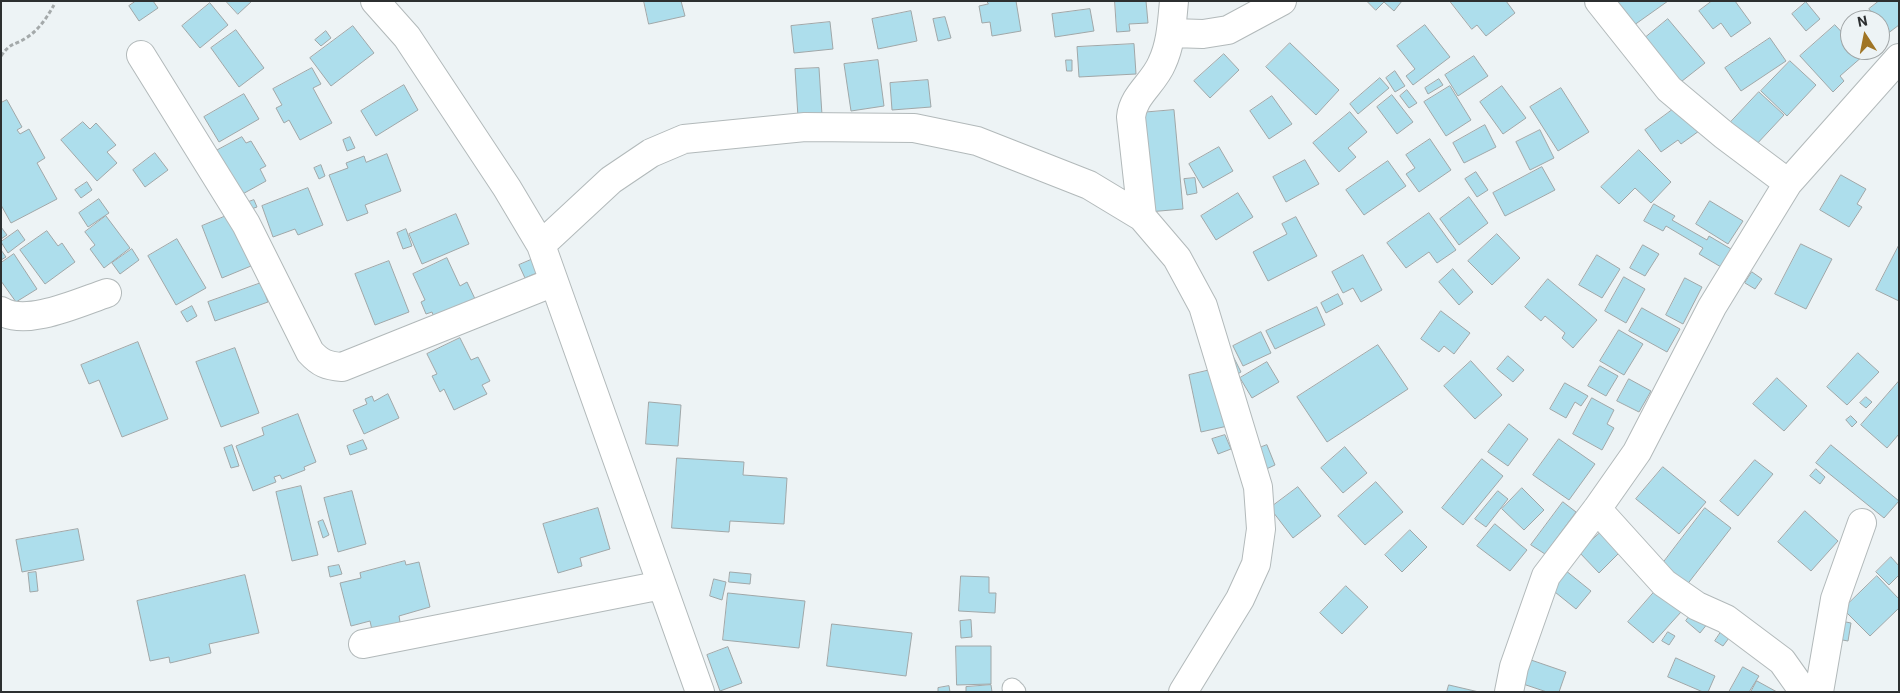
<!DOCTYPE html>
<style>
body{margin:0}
#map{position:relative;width:1900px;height:693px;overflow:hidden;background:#edf3f5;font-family:Roboto,sans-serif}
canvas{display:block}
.frame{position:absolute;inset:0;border:2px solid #2c2f30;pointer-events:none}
.north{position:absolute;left:1840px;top:10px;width:50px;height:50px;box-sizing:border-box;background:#edf3f5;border:1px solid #a0a5a6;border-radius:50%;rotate:349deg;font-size:14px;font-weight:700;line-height:20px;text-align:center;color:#2c2f30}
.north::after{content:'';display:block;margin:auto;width:18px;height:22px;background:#a07525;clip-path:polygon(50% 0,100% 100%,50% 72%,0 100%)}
</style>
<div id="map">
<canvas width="1900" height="693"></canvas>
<div class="frame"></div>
<div class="north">N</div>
</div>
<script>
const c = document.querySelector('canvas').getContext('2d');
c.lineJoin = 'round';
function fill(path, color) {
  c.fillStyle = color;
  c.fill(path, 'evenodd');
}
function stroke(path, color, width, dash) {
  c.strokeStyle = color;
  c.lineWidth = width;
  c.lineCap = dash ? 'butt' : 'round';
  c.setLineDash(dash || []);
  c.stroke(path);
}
const building = new Path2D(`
 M136,1H153L158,8L139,21L129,6Z
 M226,1H252L238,14Z
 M644,1H681L685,16L649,24Z
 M987,1H1016L1021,31L992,36L990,22L982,23L979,6L988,4Z
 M1115,1H1146L1148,23L1129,24L1130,31L1117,32Z
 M1367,1H1402L1394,11L1384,2L1376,10Z
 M1450,1H1506L1515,13L1486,36L1477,25L1472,29Z
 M1618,1H1668L1630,28L1613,4Z
 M1712,1H1735L1751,23L1731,37L1721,23L1713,29L1699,11Z
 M1879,1H1899V25L1887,34L1880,24V20H1877L1869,9Z
 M1806,2L1820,19L1806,31L1792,14Z
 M210,3L228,25L200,48L182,26Z
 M1090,9L1094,31L1055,37L1052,14Z
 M911,11L917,41L878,49L872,19Z
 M945,17L951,38L938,41L933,19Z
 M1668,19L1705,63L1677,85L1640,42Z
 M830,22L833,49L794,53L791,26Z
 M1425,25L1450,57L1413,85L1406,76L1415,69L1397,46Z
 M1835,25L1850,41V50H1858L1863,56L1840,76L1844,81L1833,92L1800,56Z
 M353,26L374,53L331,86L310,58Z
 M236,30L264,68L239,87L211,48Z
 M326,31L331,38L321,46L315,40Z
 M1770,38L1786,61L1741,91L1725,68Z
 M1290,43L1339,90L1316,115L1266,67Z
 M1134,44L1136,74L1079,77L1077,47Z
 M1224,54L1239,70L1210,98L1194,81Z
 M1474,56L1488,76L1458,96L1445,75Z
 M878,60L884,106L851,111L844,64Z
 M1066,60H1072V71H1067Z
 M1790,61L1816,85L1787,116L1761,91Z
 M312,68L321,84L313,88L332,123L300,140L289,120L284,123L276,108L282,105L273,89Z
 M819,68L822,115L798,117L795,69Z
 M1395,71L1405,86L1395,92L1386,78Z
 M1380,78L1389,88L1358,114L1350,104Z
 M1439,79L1443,85L1428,94L1425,88Z
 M928,80L931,107L892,110L890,83Z
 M404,85L418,110L376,136L361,111Z
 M1450,86L1471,120L1446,136L1424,102Z
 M1502,86L1526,118L1503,134L1480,102Z
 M1561,88L1589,132L1558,151L1530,107Z
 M1407,90L1417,103L1409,108L1400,96Z
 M1759,92L1784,115L1754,147L1729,124Z
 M244,94L259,119L219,142L204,117Z
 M1392,95L1413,122L1397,134L1377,107Z
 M1272,96L1292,124L1269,139L1250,111Z
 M7,100L22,127L17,130L20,134L29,129L45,158L37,163L57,199L11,223L1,205V103Z
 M1679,105L1699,131L1681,144L1678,140L1661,152L1645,130Z
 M1174,110L1183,209L1148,212L1139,113Z
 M1350,112L1367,132L1348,148L1356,157L1339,172L1313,143Z
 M83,122L90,129L96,123L116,145L107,152L117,163L97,181L61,140Z
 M1485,125L1496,147L1464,163L1453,143Z
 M1540,130L1554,158L1530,170L1516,142Z
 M242,137L246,143L251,141L266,166L260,169L266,181L239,196L214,152Z
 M350,137L355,148L347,151L343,140Z
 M1430,139L1451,170L1419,192L1406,174L1415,168L1406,155Z
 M1219,147L1233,171L1203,188L1189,164Z
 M1639,150L1671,182L1651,203L1635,188L1619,204L1601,187Z
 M155,153L168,170L145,187L133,170Z
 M387,154L401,191L365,205L368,213L347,221L329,175L348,168L346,163L364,156L366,162Z
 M1305,160L1319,184L1286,202L1273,177Z
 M1388,161L1406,186L1364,215L1346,190Z
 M321,165L325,176L319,179L314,168Z
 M1542,167L1555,190L1505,216L1493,193Z
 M1476,172L1488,190L1477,197L1465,179Z
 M1841,175L1866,189L1857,204L1862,207L1849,227L1820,210Z
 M1195,178L1197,193L1187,195L1184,179Z
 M87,182L92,190L81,198L75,190Z
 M308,188L323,225L298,235L295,229L273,237L262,206Z
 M1238,193L1253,217L1216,240L1201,216Z
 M1469,197L1488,223L1459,245L1440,219Z
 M99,199L109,213L88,227L79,213Z
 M254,200L257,207L246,211L243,204Z
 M1710,201L1743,221L1728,244L1696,224Z
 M1654,204L1675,216L1672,220L1707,240L1709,236L1731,249L1721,267L1699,254L1703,248L1666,226L1663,231L1644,221Z
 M1429,213L1456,250L1437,263L1429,252L1406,268L1387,243Z
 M231,214L251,266L222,278L202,226Z
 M456,214L469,244L422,264L409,234Z
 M106,216L130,248L104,268L90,249L95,245L85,232Z
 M1296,217L1317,256L1268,281L1253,252L1287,234L1282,224Z
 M1,227L7,235L1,239Z
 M406,229L412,246L403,249L397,233Z
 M18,230L25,240L8,253L1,242Z
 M47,231L58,246L62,243L75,262L45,284L20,250Z
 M1497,234L1520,258L1492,285L1468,261Z
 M177,239L206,288L176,305L148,256Z
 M1801,244L1832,259L1806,309L1775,294Z
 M1643,245L1659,254L1645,276L1630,268Z
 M1899,245V301L1876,290Z
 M132,249L139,260L120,274L112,263Z
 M1,250L6,257L1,260Z
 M14,254L37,289L16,302L1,281V263Z
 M1363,255L1382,290L1361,302L1353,288L1343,293L1332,272Z
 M1597,255L1620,269L1602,298L1579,285Z
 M447,258L460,286L467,282L476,301L435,320L432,312L426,314L421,302L425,300L413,274Z
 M533,259L539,272L525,278L519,265Z
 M389,261L409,312L375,325L355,274Z
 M1453,269L1473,292L1459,305L1439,282Z
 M1752,272L1762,279L1755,289L1745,283Z
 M1624,277L1645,289L1626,323L1605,311Z
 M1685,278L1702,287L1683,324L1666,315Z
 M1548,279L1597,320L1573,348L1562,338L1565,333L1545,316L1541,321L1525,307Z
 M261,283L268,302L215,321L208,302Z
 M1338,294L1343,304L1326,313L1321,303Z
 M192,306L197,316L187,322L181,312Z
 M1317,307L1325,325L1275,349L1266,331Z
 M1642,308L1680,329L1667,352L1629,331Z
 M1441,311L1470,333L1454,354L1444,346L1439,352L1421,339Z
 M1619,330L1643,344L1624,375L1600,361Z
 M1261,332L1271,353L1243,366L1233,346Z
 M460,338L471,360L478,357L490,381L482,385L487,394L454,410L444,389L440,392L432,376L437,374L427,354Z
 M138,342L168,419L122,437L99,380L89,384L81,365Z
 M1378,345L1408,389L1327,442L1297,397Z
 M235,348L259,413L221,427L196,362Z
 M1858,353L1879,372L1847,405L1827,387Z
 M1232,354L1241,372L1232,377L1222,359Z
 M1508,356L1524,370L1513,382L1497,369Z
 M1471,361L1502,395L1475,419L1444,386Z
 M1267,362L1279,382L1252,398L1240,378Z
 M1600,366L1618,376L1606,396L1588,386Z
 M1219,368L1232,425L1201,432L1189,375Z
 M1777,378L1807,406L1784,431L1753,404Z
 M1629,379L1651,391L1639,412L1617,401Z
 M1899,381V434L1887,448L1861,425Z
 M1565,383L1588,396L1581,406L1575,402L1566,418L1550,409Z
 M388,394L399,418L364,434L353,410L367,404L365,399L372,396L374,401Z
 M1866,397L1872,402L1866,408L1860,403Z
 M1592,398L1614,410L1607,424L1614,428L1602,450L1573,434Z
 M649,402L681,405L678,446L646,444Z
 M298,414L316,462L304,467L305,470L282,479L280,475L274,477L276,482L253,491L236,446L264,435L262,428Z
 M1851,416L1857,422L1852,427L1846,420Z
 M1509,424L1528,439L1508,466L1488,452Z
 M1225,435L1231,449L1218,454L1212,439Z
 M1559,439L1595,464L1569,500L1533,475Z
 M363,440L367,449L350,455L347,446Z
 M232,445L239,466L231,468L224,448Z
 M1267,445L1275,465L1262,471L1254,450Z
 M1831,445L1899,501L1884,518L1816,463Z
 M1345,447L1367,473L1343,493L1321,468Z
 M677,458L744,462L743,475L787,478L784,524L730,521L729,532L672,528Z
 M1482,459L1503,476L1463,525L1442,508Z
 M1755,460L1773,474L1738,516L1720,501Z
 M1663,467L1706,502L1679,534L1636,499Z
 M1816,469L1825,477L1820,484L1810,476Z
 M1376,482L1403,512L1365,545L1338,516Z
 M301,486L318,555L292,561L276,492Z
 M1298,487L1321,516L1293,538L1270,508Z
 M1522,488L1544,510L1524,530L1502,509Z
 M352,491L366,544L338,552L324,498Z
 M1498,491L1508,499L1486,527L1475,519Z
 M1563,502L1576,512L1545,554L1531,545Z
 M598,508L610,549L580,558L582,566L558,573L543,524Z
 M1705,508L1731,528L1686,586L1660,567Z
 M1805,511L1838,541L1811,571L1778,542Z
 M323,520L329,535L323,538L318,522Z
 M1495,524L1527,550L1510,571L1477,546Z
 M78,529L84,560L22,572L16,540Z
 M1410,530L1427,547L1402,572L1385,555Z
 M1600,533L1619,553L1599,573L1579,552Z
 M1891,557L1899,566V575L1889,585L1876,572Z
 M405,561L406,565L419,562L430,607L399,616L400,622L372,630L370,621L351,626L340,583L361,578L360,573Z
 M339,565L342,574L330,577L328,567Z
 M1565,570L1591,591L1576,609L1550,588Z
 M36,572L38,591L30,592L28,573Z
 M730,572L751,574L750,584L729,582Z
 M245,575L259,633L209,644L211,653L170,663L169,657L150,661L137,601Z
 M961,576L989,577V593H996L995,613L959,611Z
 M1877,576L1899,599V608L1870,636L1843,609Z
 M714,579L726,582L722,600L710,596Z
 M1346,586L1368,607L1342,634L1320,613Z
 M1656,590L1681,612L1653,643L1628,622Z
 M728,593L805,601L799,648L723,640Z
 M1693,611L1708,623L1700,633L1686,621Z
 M971,620L972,637L961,638L960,621Z
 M1841,621L1851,623L1848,641L1837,639Z
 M832,624L912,633L906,676L827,666Z
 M1668,632L1675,636L1669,645L1662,641Z
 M1721,632L1729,638L1723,646L1715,641Z
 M956,646H991V684L957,685Z
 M728,647L742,683L720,691L707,655Z
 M1676,658L1715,676L1708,692H1703L1668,677Z
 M1531,660L1566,672L1559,692H1547L1523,684Z
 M1743,667L1759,676L1749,692H1729Z
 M1757,681L1777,692H1751Z
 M991,685L992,692H966V687Z
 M1449,685L1479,692H1447Z
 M949,686L950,692H938V688Z`);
const path = new Path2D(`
 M1,56C12,41 14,46 26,38C39,30 47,17 54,5`);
const service = new Path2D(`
 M1012,688L1016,692`);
const minor = new Path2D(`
 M375,1L407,37L507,188L541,245L700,692
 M1599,1L1669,89L1724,135L1788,183
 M1172,33L1203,34L1228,30L1282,1
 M141,55L246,224L310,352C320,363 327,366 342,367L554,282
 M1142,217L1131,117C1133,95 1154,83 1162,63C1171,44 1172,22 1174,1
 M541,245L611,180L651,153L684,139L805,127L914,128L977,141L1089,185L1142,217L1177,258L1203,306L1258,487L1261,529L1256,564L1240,599L1183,692
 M1,311C27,327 80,302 107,293
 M1597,509L1664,583L1697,606L1726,619L1782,661L1804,692
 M363,644L662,585
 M1509,692L1514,667L1546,576L1597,509L1637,452L1712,307L1788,183L1899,58
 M1819,692L1835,599L1862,523`);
fill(building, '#addeec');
stroke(building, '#a0a7a8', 1);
stroke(service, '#b2b9ba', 21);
stroke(minor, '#b2b9ba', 30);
stroke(path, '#a4a9aa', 3, [4, 2.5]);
stroke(service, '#fff', 19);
stroke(minor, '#fff', 28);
</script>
